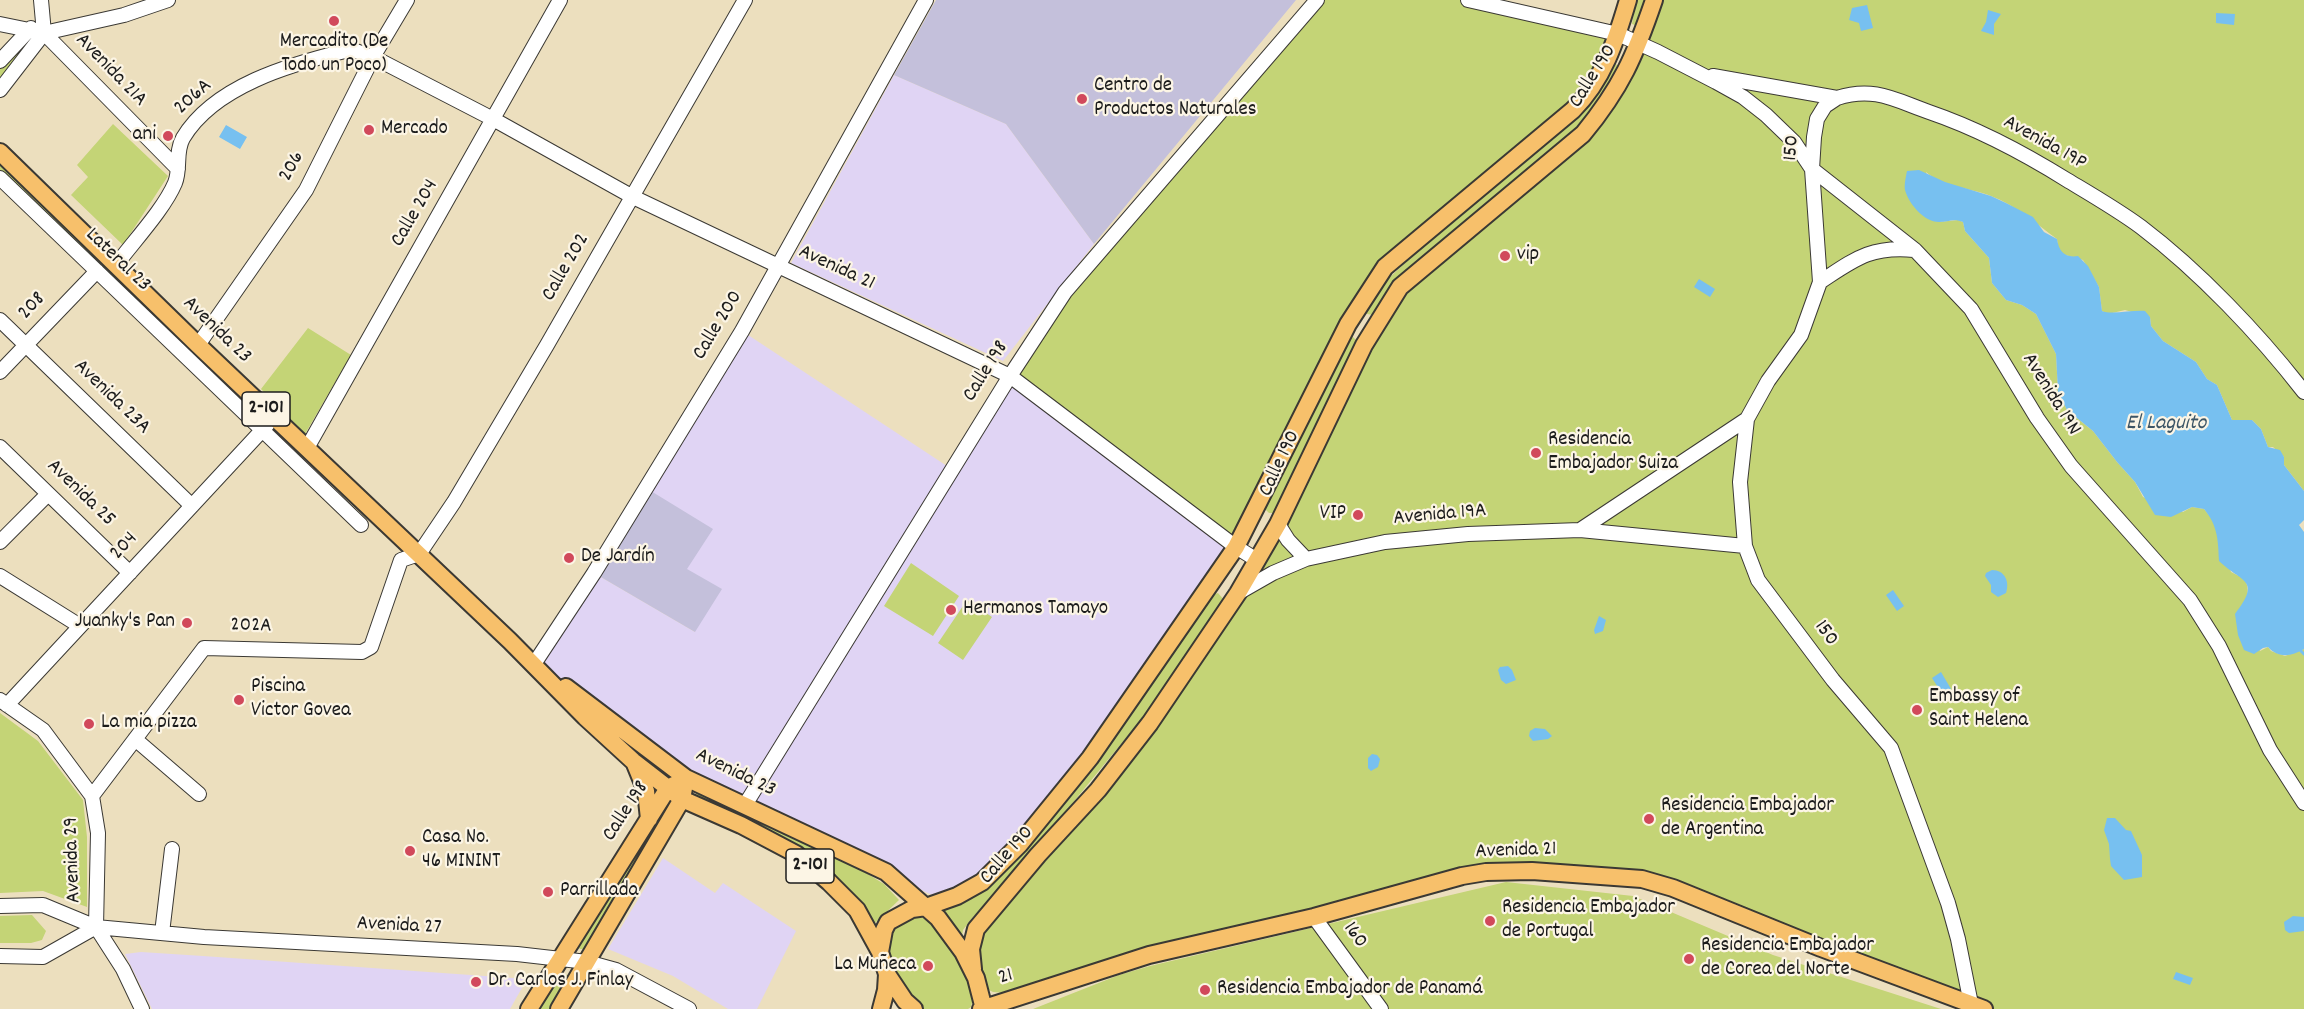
<!DOCTYPE html>
<meta charset="utf-8">
<style>
body{margin:0}
canvas{display:block;background:#ecdfbe}
</style>
<canvas width="2304" height="1009"></canvas>
<script>
const c = document.querySelector('canvas').getContext('2d');
c.lineJoin = 'round';
function fill(path, color) {
  c.fillStyle = color;
  c.fill(path, 'evenodd');
}
function stroke(path, color, width, dash) {
  c.strokeStyle = color;
  c.lineWidth = width;
  c.lineCap = dash ? 'butt' : 'round';
  c.setLineDash(dash || []);
  c.stroke(path);
}
function drawText(font, color, halo, rows, align = 'center') {
  c.font = font + ' Dekko,sans-serif';
  c.lineWidth = 4.5;
  c.setLineDash([]);
  c.textBaseline = 'middle';
  c.strokeStyle = halo;
  c.fillStyle = color;
  for (const [text, x, y, turn = 0] of rows) {
    c.save();
    c.translate(x, y);
    c.rotate((+turn || 0) * Math.PI / 180);
    c.textAlign = isNaN(turn) ? turn : align;
    if (halo) c.strokeText(text, 0, 0);
    c.fillText(text, 0, 0);
    c.restore();
  }
}
const built = new Path2D(`
 M894,75L1006,124L1094,244L1003,361L791,263Z
 M742,331L953,470L1010,376L1236,547L1090,758L982,882L934,896L686,778L534,664L594,573L695,632L687,569L646,488Z
 M663,858L715,893L723,883L796,931L757,1009H728L673,976L608,949Z
 M141,952L203,956L527,979L510,1009H152L125,954Z`);
const industrial = new Path2D(`
 M936,0H1296L1094,244L1006,124L894,75Z
 M646,488L713,529L687,569L722,589L695,632L594,573Z`);
const green = new Path2D(`
 M1317,0H1468L1618,34L1601,75L1385,267L1236,547L1010,376L1065,292Z
 M1636,0H1646L1639,22L1635,25L1632,24Z
 M1654,0H2304V491L2284,465V457L2273,447H2268L2261,429L2252,420H2232L2217,385L2207,379L2196,362L2163,341L2151,326L2150,317L2125,310L2108,314L2102,311L2099,287L2083,260L2062,254L2058,248L2057,239C2036,224 2017,206 1991,196C1971,188 1943,187 1926,172L1939,222L1958,220L1963,222L1965,231L1989,258L1992,283L2006,300L2022,305L2036,314L2056,354L2058,392L2067,410L2093,431L2117,462L2135,482L2143,497L2183,512L2192,507L2204,509L2213,520L2217,529L2231,572L2245,579C2249,590 2249,595 2242,605L2260,651L2268,647L2271,651L2285,656L2304,649V1009H1984L1642,879L1486,872L1005,993L993,992L981,986L976,929L1098,790L1238,593L1400,287L1583,134Z
 M29,36L37,37L0,84V67Z
 M1616,64L1620,70L1592,115L1373,315L1367,314L1366,310L1389,278L1419,250L1553,139L1583,109L1599,91L1612,65Z
 M113,124L168,176L123,245L71,195L88,177L77,165Z
 M0,165L263,416L260,420L0,173Z
 M308,328L351,355L305,434L261,389Z
 M1353,337L1359,343L1357,349L1273,513H1269L1265,509V504L1350,339Z
 M911,563L959,596L933,636L884,606Z
 M1218,593L1225,601L1153,705L1011,878L972,918L963,930L961,941L940,912L986,889L1025,847L1131,713L1212,595Z
 M967,600L992,617L963,660L938,643Z
 M0,713L38,741L83,800L87,837V907L43,891L0,893Z
 M701,792L866,873L884,884L899,900L874,924L837,879L696,799V794Z
 M666,802L672,805L586,949H580L577,947Z
 M1506,882L1633,896L1773,955L1941,1009H1033L1119,975L1150,966Z
 M32,915L46,931L42,940L31,943H0V916Z
 M915,916C920,917 925,918 929,920C943,928 967,968 972,983C975,991 973,999 971,1007L968,1009H923L902,989L889,963L888,940L900,921Z
 M561,973L570,976L553,1009H538Z`);
const water = new Path2D(`
 M1867,5L1873,28L1861,31L1859,23L1849,20L1852,8Z
 M1988,10L2001,14L1994,24V35L1981,31L1986,22Z
 M2216,13L2235,14L2234,25L2216,23Z
 M226,125L247,137L240,149L219,137Z
 M1919,170L1945,182L1991,196L2006,203L2033,217L2044,232L2057,239C2059,252 2065,258 2078,256L2088,266L2099,287L2102,311C2111,315 2132,310 2145,311L2150,317L2151,326L2163,341L2196,362L2207,379L2217,385L2232,420H2252L2261,429L2268,447L2280,450L2284,457V465L2304,491V520L2299,525L2304,532V649C2291,657 2278,658 2268,647L2263,648L2254,654L2244,650L2238,635L2235,614C2262,579 2242,583 2219,561C2218,540 2218,526 2204,509L2192,507L2171,517L2155,515L2135,482L2117,462L2093,431L2067,410L2058,392L2056,354L2036,314L2022,305L2006,300L1992,283L1989,258L1965,231L1963,222C1954,218 1948,222 1939,222C1924,222 1909,204 1905,190C1904,185 1906,176 1907,171Z
 M1699,279L1715,289L1710,297L1694,287Z
 M1992,570C2005,570 2010,582 2006,593L1998,597L1991,592V585L1985,576L1986,573Z
 M1893,590L1904,606L1897,611L1886,595Z
 M1599,616L1606,620L1603,631L1595,634L1594,630Z
 M1508,666L1512,670L1516,680L1506,684L1501,680L1498,670L1500,667Z
 M1941,672L1951,689L1943,695L1932,678Z
 M1535,728L1545,729L1552,736L1548,739L1533,741L1529,736L1530,731Z
 M1372,754L1377,755L1380,759L1378,767L1371,771L1368,768V758Z
 M2107,818H2115L2126,830L2131,831L2142,855V877L2124,880L2111,866L2110,859L2109,844L2104,830Z
 M2293,916L2304,917V931L2289,933L2285,930L2284,922Z
 M2176,972L2193,978L2190,985L2173,979Z`);
const stream = new Path2D(`
 M2301,651L2304,654`);
const minor = new Path2D(`
 M1468,0L1618,34L1658,52L1716,82L1743,97L1766,115L1794,142L1812,169L1915,250L1971,309L2037,418L2071,466L2190,600L2219,646L2270,750L2304,803
 M0,24L44,33L124,15L168,0
 M44,33L178,169
 M0,61L31,28
 M1713,76L1837,98C1874,86 1895,100 1929,112C1979,129 2022,152 2067,180C2092,195 2118,210 2141,227C2199,271 2259,334 2304,392
 M0,90L44,33L41,0
 M1837,98L1825,106L1817,119L1814,137L1812,169L1820,282L1801,335L1768,381L1747,419L1740,482L1745,546L1758,580L1833,680L1891,748L1948,903L1958,939L1971,1004L1970,1009
 M0,178L361,525
 M116,265C134,241 164,209 175,183C181,168 175,152 183,138C214,86 291,64 345,51H356L373,57L493,119L633,197L1010,376L1236,547L1257,560
 M1820,282C1855,259 1870,246 1914,250
 M0,320L192,506
 M198,345L306,190L373,57L407,0
 M0,372L97,271
 M0,447L130,573
 M307,448L560,0
 M1278,524L1288,540L1306,559
 M1580,530L1747,419
 M0,542L48,494
 M0,576L80,626
 M1238,593L1273,573L1306,559L1385,542L1468,534L1580,530L1745,546
 M534,664L594,573L742,331L926,0
 M0,700L43,730L92,796L98,833L96,927L123,969L142,1009
 M7,705L267,425
 M135,739L199,794
 M92,796L204,648L362,652L371,647L401,560L419,554L454,502L547,345L745,0
 M745,805L1010,376L1065,292L1317,0
 M0,906L43,905L96,927L204,937L517,954L587,962L616,970L689,1009
 M1314,917L1381,1009
 M162,933L172,849
 M0,956L43,957L96,927`);
const major = new Path2D(`
 M0,152L198,345L510,641L585,717L633,761L682,799L741,825L796,854L829,882L857,910L880,952
 M566,687L686,778L886,872L938,918L963,952L976,978L984,1009
 M635,764L646,791L649,819
 M973,969L971,949L976,929L1038,855L1098,790L1150,723L1238,593L1278,524L1364,345L1400,287L1583,134C1621,88 1635,56 1654,0
 M529,1009L668,788L678,783
 M559,1009L682,799L684,788
 M881,1009L886,990L887,974
 M914,1009L905,1001L887,974L880,952L884,930L888,922L912,909L926,907L957,896L982,882L1020,844L1090,758L1236,547L1348,324L1385,267L1573,110C1603,80 1616,41 1628,0
 M981,1009L1149,955L1314,917L1462,876L1486,872L1532,871L1642,879L1673,888L1821,948L1984,1009`);
const markers = [
 [334,21,6,"#d1495b"],
 [1082,99,6,"#d1495b"],
 [369,130,6,"#d1495b"],
 [168,136,6,"#d1495b"],
 [1505,256,6,"#d1495b"],
 [1536,453,6,"#d1495b"],
 [1358,515,6,"#d1495b"],
 [569,558,6,"#d1495b"],
 [951,610,6,"#d1495b"],
 [187,623,6,"#d1495b"],
 [239,700,6,"#d1495b"],
 [1917,710,6,"#d1495b"],
 [89,724,6,"#d1495b"],
 [1649,819,6,"#d1495b"],
 [410,851,6,"#d1495b"],
 [548,892,6,"#d1495b"],
 [1490,921,6,"#d1495b"],
 [1689,959,6,"#d1495b"],
 [928,966,6,"#d1495b"],
 [476,982,6,"#d1495b"],
 [1205,990,6,"#d1495b"]
];
const shields = [
 [266,409,48],
 [810,866,48]
];
const shieldNames = [
 ["2-101",266,409],
 ["2-101",810,866]
];
const poiNames = [
 ["Mercadito (De",334,43,"center"],
 ["Todo un Poco)",334,67,"center"],
 ["Centro de",1094,87],
 ["Productos Naturales",1094,111],
 ["Mercado",381,130],
 ["ani",156,136,"right"],
 ["vip",1517,256],
 ["Residencia",1548,441],
 ["Embajador Suiza",1548,465],
 ["VIP",1346,515,"right"],
 ["De Jardín",581,558],
 ["Hermanos Tamayo",963,610],
 ["Juanky's Pan",175,623,"right"],
 ["Piscina",251,688],
 ["Victor Govea",251,712],
 ["Embassy of",1929,698],
 ["Saint Helena",1929,722],
 ["La mia pizza",101,724],
 ["Residencia Embajador",1661,807],
 ["de Argentina",1661,831],
 ["Casa No.",422,839],
 ["46 MININT",422,863],
 ["Parrillada",560,892],
 ["Residencia Embajador",1502,909],
 ["de Portugal",1502,933],
 ["Residencia Embajador",1701,947],
 ["de Corea del Norte",1701,971],
 ["La Muñeca",916,966,"right"],
 ["Dr. Carlos J. Finlay",488,982],
 ["Residencia Embajador de Panamá",1217,990]
];
const streetNames = [
 ["Avenida 21A",110,71,46],
 ["Calle 190",1594,77,-58],
 ["206A",194,98,-42],
 ["Avenida 19P",2044,144,29],
 ["150",1793,148,-86],
 ["206",293,167,-61],
 ["Calle 204",416,214,-60],
 ["Lateral 23",117,261,44],
 ["Calle 202",567,268,-60],
 ["Avenida 21",836,269,25],
 ["208",33,307,-46],
 ["Calle 200",719,326,-59],
 ["Avenida 23",216,331,44],
 ["Calle 198",987,372,-58],
 ["Avenida 19N",2050,395,58],
 ["Avenida 23A",111,398,44],
 ["Calle 190",1281,464,-65],
 ["Avenida 25",80,494,44],
 ["Avenida 19A",1440,516,-5],
 ["204",125,547,-47],
 ["202A",251,627,2],
 ["150",1825,634,53],
 ["Avenida 23",735,774,26],
 ["Calle 198",627,812,-57],
 ["Avenida 21",1516,852,-2],
 ["Calle 190",1008,856,-49],
 ["Avenida 29",74,860,-92],
 ["Avenida 27",399,927,3],
 ["160",1354,936,54],
 ["21",1006,978,-16]
];
const waterNames = [
 ["El Laguito",2166,425]
];
fill(built, '#e0d4f4');
fill(industrial, '#c4c0db');
fill(green, '#c4d476');
fill(water, '#77c0f0');
stroke(stream, '#77c0f0', 3);
stroke(minor, '#3b3934', 16);
stroke(major, '#3b3934', 20);
stroke(minor, '#fff', 14);
stroke(major, '#f7c06b', 16);
for (const [x, y, r, color] of markers) {
  const dot = new Path2D();
  dot.arc(x, y, r, 0, 2 * Math.PI);
  c.fillStyle = color;
  c.fill(dot);
  stroke(dot, '#fcf5e5', 2);
}
for (const [x, y, w] of shields) {
  const box = new Path2D();
  box.roundRect(x - w / 2, y - 17, w, 34, 4.5);
  c.fillStyle = '#fcf5e5';
  c.fill(box);
  stroke(box, '#1c1c1c', 1.5);
}
drawText('bold 20px', '#1c1c1c', null, shieldNames);
drawText('21px', '#1c1c1c', '#fcf5e5', poiNames, 'left');
drawText('21px', '#1c1c1c', '#fcf5e5', streetNames);
drawText('italic 22px', '#3c5566', '#fcf5e5', waterNames);
</script>
